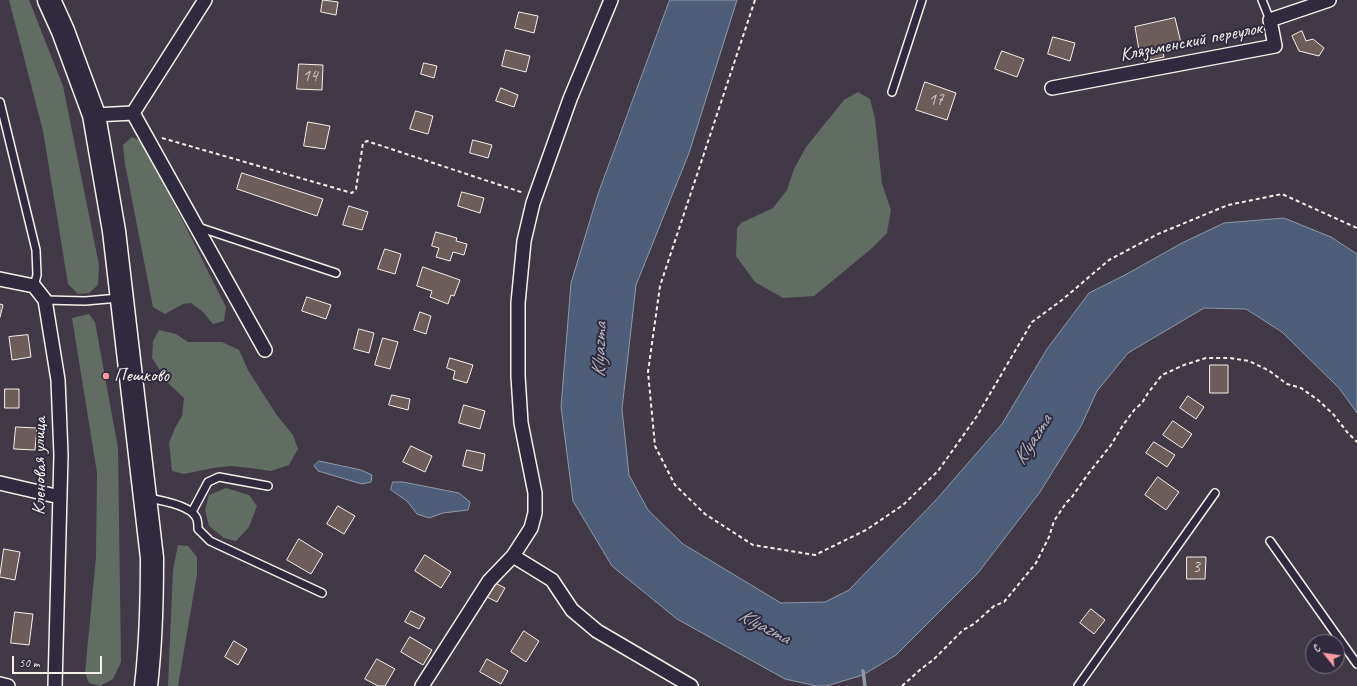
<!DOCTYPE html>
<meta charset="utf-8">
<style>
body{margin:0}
#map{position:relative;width:1357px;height:686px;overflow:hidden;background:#423946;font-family:Caveat,sans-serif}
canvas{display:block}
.north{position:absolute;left:1305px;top:634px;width:40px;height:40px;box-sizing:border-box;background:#2f2a3d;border:1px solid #7e7a81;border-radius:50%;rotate:300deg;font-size:11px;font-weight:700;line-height:16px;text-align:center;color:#f4f1e8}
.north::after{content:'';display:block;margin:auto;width:14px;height:18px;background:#ff9aa2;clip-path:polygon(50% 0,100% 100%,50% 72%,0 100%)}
.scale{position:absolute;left:12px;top:656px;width:90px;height:18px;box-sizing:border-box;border:2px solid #f4f1e8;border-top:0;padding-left:5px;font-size:12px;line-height:14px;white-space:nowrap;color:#f4f1e8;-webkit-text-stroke:3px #2f2a3d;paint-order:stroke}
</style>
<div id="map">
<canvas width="1357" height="686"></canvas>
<div class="north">С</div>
<div class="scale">50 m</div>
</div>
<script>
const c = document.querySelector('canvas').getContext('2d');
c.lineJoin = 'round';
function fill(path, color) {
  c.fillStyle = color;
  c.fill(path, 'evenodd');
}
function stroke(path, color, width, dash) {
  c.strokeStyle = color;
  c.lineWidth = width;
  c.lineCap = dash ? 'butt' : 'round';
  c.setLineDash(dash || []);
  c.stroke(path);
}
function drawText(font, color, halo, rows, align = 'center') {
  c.font = font + ' Caveat,sans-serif';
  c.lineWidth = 4;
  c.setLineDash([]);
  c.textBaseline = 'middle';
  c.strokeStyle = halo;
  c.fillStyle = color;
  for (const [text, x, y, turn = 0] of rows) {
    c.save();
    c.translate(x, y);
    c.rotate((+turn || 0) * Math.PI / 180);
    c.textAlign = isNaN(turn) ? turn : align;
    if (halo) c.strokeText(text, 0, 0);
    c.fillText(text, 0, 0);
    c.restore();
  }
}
const green = new Path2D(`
 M9,0H29L63,86L99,265L98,285L89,293L78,294L68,284L43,131Z
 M858,92L870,99L875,119L882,184L891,210L887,233L871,249L814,296L783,298L755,282L736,256L737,228L741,223L773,208L787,190L794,169L806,147L844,100Z
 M132,137L143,142L226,307L224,321L213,324L203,312L191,303L183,304L165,314L153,307L125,164L123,145Z
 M89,314L95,322L118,448L121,662L113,679L100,686L89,683L85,673L96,557L97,473L72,318Z
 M159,330L176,334L188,342H222L239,350L248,370L276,414L293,435L298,449L289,465L271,471L250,468L231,466L213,468L184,474L172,471L169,443L175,428L182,416L184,398L169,384L152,358L153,341Z
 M226,488L249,495L257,506L249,527L236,541L224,538L209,526L205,510L209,495Z
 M178,545L188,546L197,557V574L178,686H168L173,570Z`);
const water = new Path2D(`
 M670,0H737L689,153L636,285L622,409L629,475L648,510L683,544L781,603L825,602L849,590L936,500L1002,424L1047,349L1089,293L1125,275L1182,243L1224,223L1284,218L1331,237L1357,254V413L1339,388L1282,332L1246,309L1204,308L1128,353L1097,391L1081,426L1040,492L978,573L896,655L863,675L826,686H817L785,679L677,619L612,566L573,501L561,407L571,283L598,194Z
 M319,461L361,470L372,475L371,482L362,484L318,471L314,466Z
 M393,482H403L459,493L470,502L468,510L443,513L429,518L417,514L407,501L391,490Z`);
const stream = new Path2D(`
 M863,671L865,686`);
const building = new Path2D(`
 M323,0L338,2L336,15L321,12Z
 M519,12L538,16L534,33L515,28Z
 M1175,18L1181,43L1171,45L1172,50L1163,52L1164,57L1150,60L1148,48L1139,50L1135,27Z
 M1302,31L1306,41L1313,39L1324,48L1319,56L1299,51L1292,36Z
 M1053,37L1075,43L1070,61L1048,54Z
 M506,50L530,56L526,72L502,66Z
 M1002,51L1024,59L1017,77L995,69Z
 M424,63L437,66L434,78L421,74Z
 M299,64L323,65L322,90L297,89Z
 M925,82L956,93L947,120L916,110Z
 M501,88L518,95L514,107L496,101Z
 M416,111L433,116L428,134L410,129Z
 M308,122L330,126L325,149L304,146Z
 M473,140L492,145L488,158L470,153Z
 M242,173L323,199L317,216L237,189Z
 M462,192L484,198L480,213L458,206Z
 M349,206L368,212L362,230L343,225Z
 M436,232L457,238L456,241L467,244L464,255L453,252L450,261L436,257L439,248L432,246Z
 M385,249L401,254L395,274L378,269Z
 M423,267L460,280L454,296L451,295L448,304L430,297L432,291L417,286Z
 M307,297L331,305L326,319L302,311Z
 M0,304L3,305L0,317Z
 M420,312L431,316L426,334L414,330Z
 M359,329L374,333L369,353L354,349Z
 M28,335L31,357L12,360L9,337Z
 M383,338L398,342L390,369L375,365Z
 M450,358L473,365L467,383L453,379L455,371L447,368Z
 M1210,365H1228V393H1210Z
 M5,389H19V408H5Z
 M392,395L410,399L408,410L389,405Z
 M1188,396L1204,407L1196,419L1180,408Z
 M464,405L485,411L480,429L459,423Z
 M1173,421L1192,434L1182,448L1163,435Z
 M16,427L37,428L35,450L14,449Z
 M1154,442L1175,455L1167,467L1146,453Z
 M411,446L432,456L425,472L403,462Z
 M467,450L485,454L482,471L463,466Z
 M1158,477L1179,492L1166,510L1145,495Z
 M338,506L355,516L344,534L327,524Z
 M299,539L323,554L311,574L287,560Z
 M4,549L20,552L15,580L0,577Z
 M425,555L451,572L441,588L415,571Z
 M1187,557H1206L1205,579H1187Z
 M495,583L505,588L497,602L487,597Z
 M1091,609L1105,620L1094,634L1080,623Z
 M411,611L425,618L419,629L405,622Z
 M15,612L33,614L29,645L11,643Z
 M524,631L539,641L526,662L511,652Z
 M410,637L432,650L423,665L401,652Z
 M234,641L247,649L238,665L225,657Z
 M377,659L395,669L385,686H378L365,679Z
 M487,659L508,671L501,684L480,672Z`);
const path = new Path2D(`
 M755,0L660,286L648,372L655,446L675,485L705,514L753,545L815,555L866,530L903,505L938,471L977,416L1032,322L1062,300L1109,260L1158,234L1228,205L1282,194L1357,228
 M162,138L352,193L356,189L363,143L367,141L524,193
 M902,686L921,669L933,660L963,630L974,624L994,606L1004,602L1036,563L1049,537L1054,521L1066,503L1072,497L1088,474L1111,445L1123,425L1135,409L1142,403L1148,393L1162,375L1184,365L1206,358H1230L1249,361L1268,370L1287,384L1301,388L1318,400L1334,415L1347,432L1357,442`);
const lane = new Path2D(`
 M1262,0L1270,20
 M892,92L922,0
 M0,102L36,250L37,275L34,286
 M198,227L336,273
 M45,300L85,301L119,298
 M147,498C160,500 189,505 196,517C198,520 198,526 198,529L210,541L322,593
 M192,512L208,482L219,477L268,486
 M1270,541L1357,664
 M1078,686L1215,493`);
const street = new Path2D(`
 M1052,88L1275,46L1270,20L1329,0
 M133,113L265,350
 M94,115L133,113L205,0
 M0,279L34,286L45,300L58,380L61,455L55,686
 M0,483L60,497
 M513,556L552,580L572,610L597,631L691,686
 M0,684L8,686
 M422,686L489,581L513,556L531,528L535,513V493L521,423L518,376V303L524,241L533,203L570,99L611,0`);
const highway = new Path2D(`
 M49,0L63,31L94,115L114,231L152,558C152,601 151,643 146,686`);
const markers = [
 [106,376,4,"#ff9aa2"]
];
const numberNames = [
 ["14",310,77],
 ["17",936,101],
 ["3",1196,568]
];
const streetNames = [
 ["Клязьменский переулок",1191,42,-11],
 ["Кленовая улица",40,466,-90]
];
const poiNames = [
 ["Пешково",114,376]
];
const waterNames = [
 ["Klyazma",600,350,-88],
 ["Klyazma",1033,440,-58],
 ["Klyazma",764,627,27]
];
fill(green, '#616d62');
fill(water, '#4e5e78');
stroke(water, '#9099a5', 1);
stroke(stream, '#9099a5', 3.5);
fill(building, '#6d5d5a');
stroke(building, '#f4f1e8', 1);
stroke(lane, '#f4f1e8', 10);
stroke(street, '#f4f1e8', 16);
stroke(highway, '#f4f1e8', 25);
stroke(path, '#f4f1e8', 2, [4, 3]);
stroke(lane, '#2f2a3d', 7);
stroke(street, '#2f2a3d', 13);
stroke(highway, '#2f2a3d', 22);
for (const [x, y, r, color] of markers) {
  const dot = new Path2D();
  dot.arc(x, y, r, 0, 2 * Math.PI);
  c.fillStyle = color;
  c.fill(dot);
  stroke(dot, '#2f2a3d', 1.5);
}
drawText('17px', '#d2ccc4', null, numberNames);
drawText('19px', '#f4f1e8', '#2f2a3d', streetNames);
drawText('19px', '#f4f1e8', '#2f2a3d', poiNames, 'left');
drawText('italic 20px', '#b2b6bb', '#2f2a3d', waterNames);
</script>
